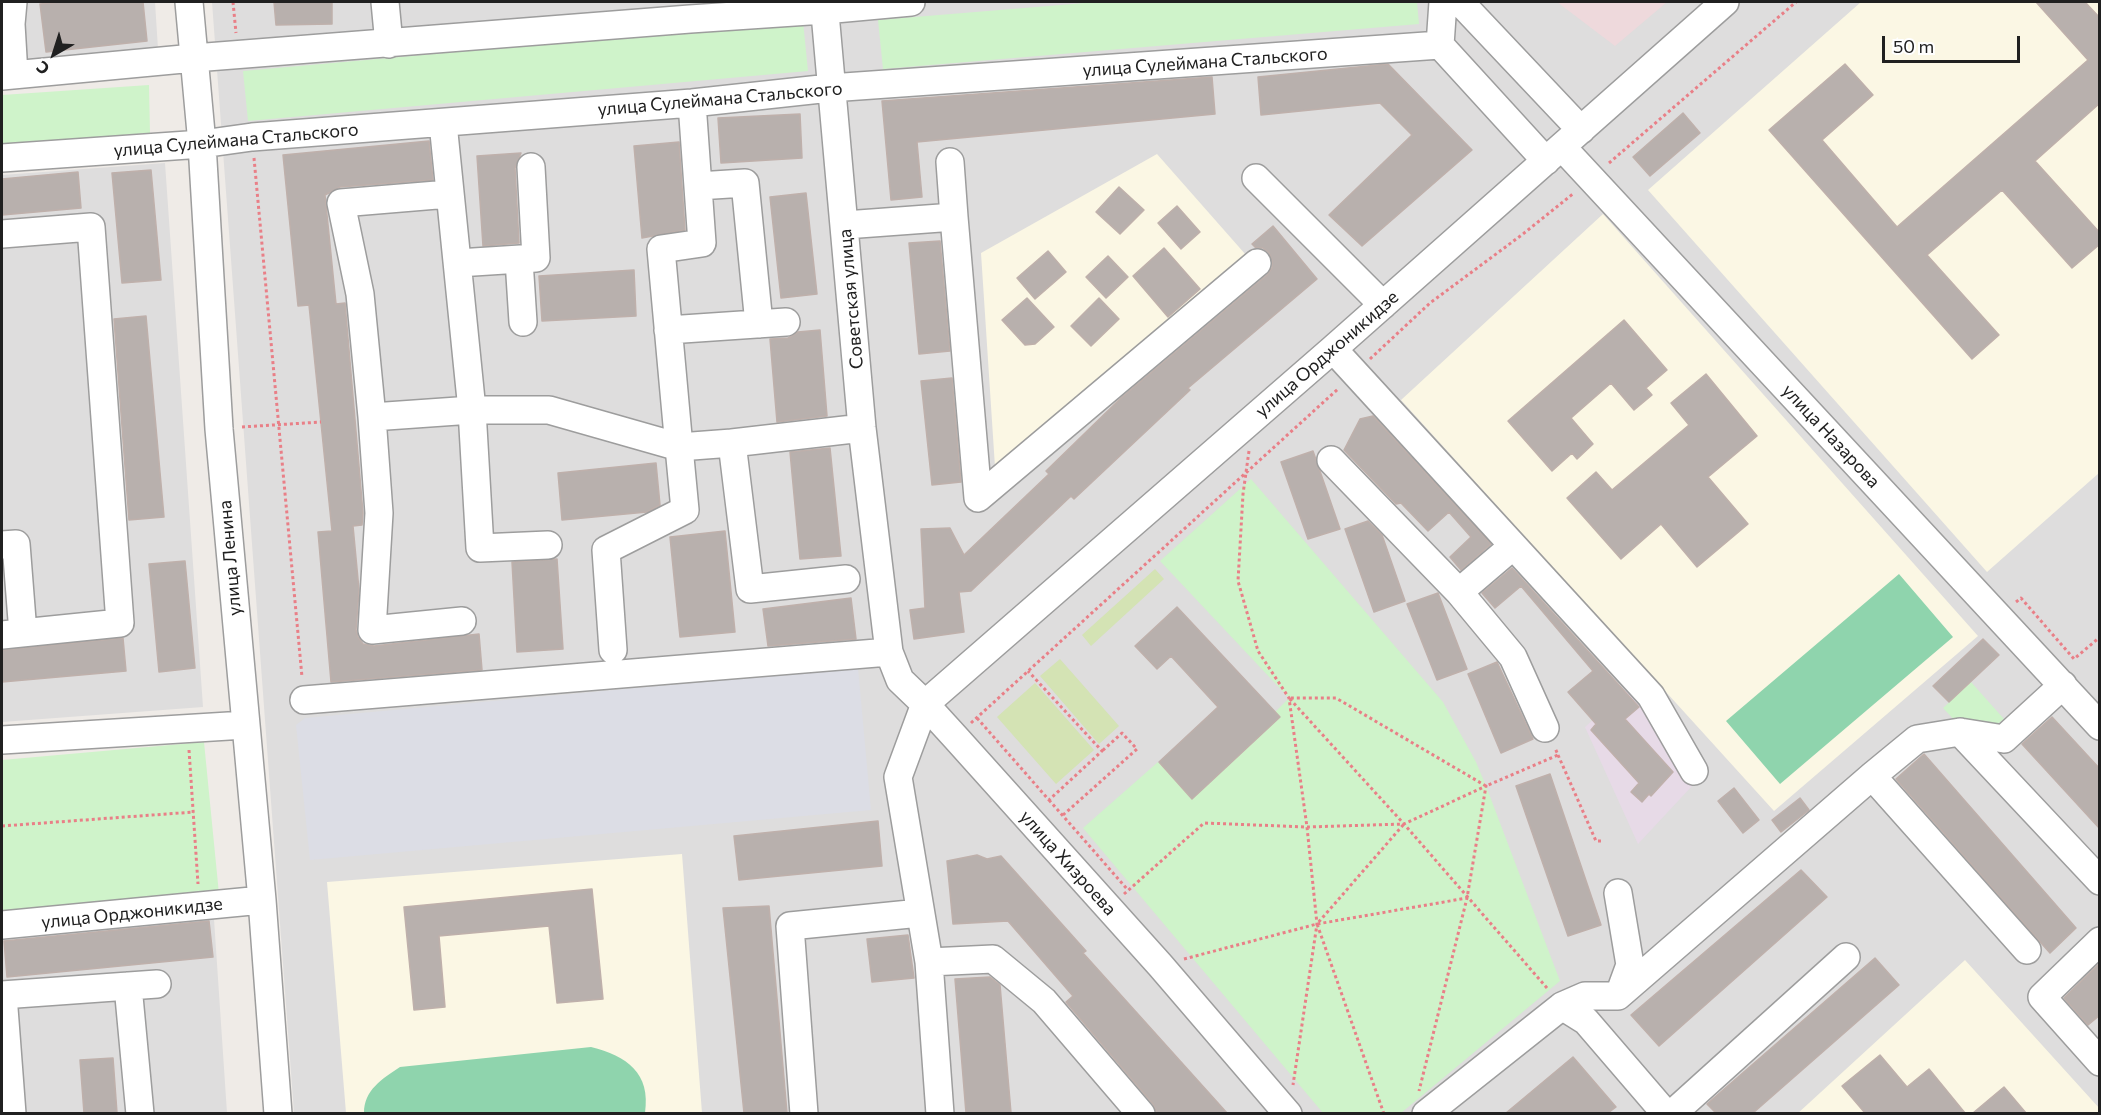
<!DOCTYPE html>
<meta charset="utf-8">
<style>
body{margin:0}
#map{position:relative;width:2101px;height:1115px;overflow:hidden;background:#efebe7;font-family:Commissioner,sans-serif}
canvas{display:block}
.frame{position:absolute;inset:0;border:3px solid #202020;pointer-events:none}
.north{position:absolute;left:24px;top:24px;width:60px;height:60px;-webkit-text-stroke:4px #fff;paint-order:stroke;rotate:219deg;font-size:16px;font-weight:700;line-height:24px;text-align:center;color:#202020}
.north::after{content:'';display:block;margin:auto;width:21px;height:27px;background:#202020;clip-path:polygon(50% 0,100% 100%,50% 72%,0 100%)}
.scale{position:absolute;left:1882px;top:36px;width:138px;height:27px;box-sizing:border-box;border:3px solid #202020;border-top:0;padding-left:8px;font-size:18px;line-height:21px;white-space:nowrap;color:#202020;-webkit-text-stroke:4px #fff;paint-order:stroke}
</style>
<div id="map">
<canvas width="2101" height="1115"></canvas>
<div class="frame"></div>
<div class="north">С</div>
<div class="scale">50 m</div>
</div>
<script>
const c = document.querySelector('canvas').getContext('2d');
c.lineJoin = 'round';
function fill(path, color) {
  c.fillStyle = color;
  c.fill(path, 'evenodd');
}
function stroke(path, color, width, dash) {
  c.strokeStyle = color;
  c.lineWidth = width;
  c.lineCap = dash ? 'butt' : 'round';
  c.setLineDash(dash || []);
  c.stroke(path);
}
function drawText(font, color, halo, rows, align = 'center') {
  c.font = font + ' Commissioner,sans-serif';
  c.lineWidth = 4.5;
  c.setLineDash([]);
  c.textBaseline = 'middle';
  c.strokeStyle = halo;
  c.fillStyle = color;
  for (const [text, x, y, turn = 0] of rows) {
    c.save();
    c.translate(x, y);
    c.rotate((+turn || 0) * Math.PI / 180);
    c.textAlign = isNaN(turn) ? turn : align;
    if (halo) c.strokeText(text, 0, 0);
    c.fillText(text, 0, 0);
    c.restore();
  }
}
const residential = new Path2D(`
 M2,2H155L158,49L2,62Z
 M212,2H2099V1113H294Z
 M165,163L203,707L2,722V175Z
 M214,919L227,1113L2,1114V936Z`);
const commercial = new Path2D(`
 M1557,2H1667L1615,46Z`);
const industrial = new Path2D(`
 M1633,684L1707,770L1638,844L1585,727Z`);
const education = new Path2D(`
 M1861,2H2099V473L1987,572L1648,190Z
 M1157,154L1246,255L995,467L981,253Z
 M1603,214L1978,636L1774,811L1401,400Z
 M682,854L702,1113H346L327,882Z
 M1965,960L2100,1109L2099,1114H1797Z`);
const grass = new Path2D(`
 M1155,569L1164,579L1091,646L1082,635Z
 M1060,659L1119,726L1099,744L1040,676Z
 M1035,683L1094,750L1056,784L997,717Z`);
const park = new Path2D(`
 M1097,2H1417L1419,24L883,69L878,20Z
 M803,21L808,71L248,121L243,71Z
 M149,85L150,133L2,145V95Z
 M1251,479L1443,702L1476,762L1486,786L1560,981L1401,1113H1323L1083,828L1158,762L1193,798L1280,717L1275,712L1289,698L1160,561Z
 M1971,682L2004,719L1996,725L1960,726L1943,708Z
 M204,742L219,894L2,913V760Z`);
const pitch = new Path2D(`
 M1899,574L1953,637L1780,784L1726,721Z
 M591,1047C627,1056 651,1073 645,1113H364C364,1090 382,1079 400,1067Z`);
const plaza = new Path2D(`
 M858,668L871,810L310,860L296,725L305,718Z`);
const building = new Path2D(`
 M60,2H143L147,41L46,52L40,4Z
 M274,2H332V24L276,25Z
 M2036,2H2085L2100,18V103L2035,161L2100,233V244L2072,268L2002,190L1927,255L1999,335L1972,359L1769,130L1845,64L1873,95L1822,140L1897,227L2088,60Z
 M1388,64L1472,150L1362,246L1329,215L1412,135L1380,103L1261,115L1258,77Z
 M1212,77L1215,114L917,142L922,197L891,200L882,101Z
 M1683,113L1700,133L1650,176L1633,157Z
 M800,114L802,158L721,163L718,118Z
 M429,141L433,180L340,187L325,195L336,304L345,303L363,513L362,525L353,526L359,590L356,630L358,637L363,644L374,646L479,634L482,670L331,682L318,532L332,531L309,305L298,306L283,155Z
 M679,142L685,230L642,238L634,146Z
 M521,153L515,168L519,243L483,246L477,156Z
 M151,170L161,280L122,283L112,173Z
 M78,172L81,208L2,215V179Z
 M1119,187L1144,210L1120,234L1096,212Z
 M806,193L817,294L781,298L770,197Z
 M1177,206L1200,232L1181,249L1158,223Z
 M1273,226L1317,279L1188,388L1190,390L1074,499L1071,496L971,591L959,592L964,632L914,639L910,610L925,608L921,529L950,528L964,555L1049,474L1046,471L1121,398L1267,275L1272,268V260L1269,253L1263,248H1256L1252,244Z
 M940,241L950,351L919,354L909,243Z
 M1164,248L1200,289L1168,317L1133,276Z
 M1048,251L1066,272L1035,299L1017,278Z
 M1108,256L1128,277L1106,298L1086,277Z
 M634,270L636,316L542,321L539,276Z
 M1027,298L1054,327L1035,344L1025,345L1002,320Z
 M1099,298L1119,319L1091,346L1071,326Z
 M146,316L164,517L129,520L114,319Z
 M1624,320L1667,370L1646,388L1652,395L1634,410L1611,383L1571,418L1593,444L1577,459L1572,453L1552,471L1508,421Z
 M820,330L827,416L777,422L770,339L788,338L798,332Z
 M1706,374L1757,436L1708,477L1748,524L1697,567L1661,524L1621,559L1567,498L1596,472L1612,490L1689,425L1671,403Z
 M952,378L961,482L932,485L921,381Z
 M1373,416L1491,544L1461,570L1450,557L1471,537L1449,512L1428,531L1401,503L1396,504L1344,450L1360,419Z
 M830,448L841,556L800,559L790,452Z
 M1313,451L1340,529L1308,539L1281,462Z
 M656,463L660,505L647,512L562,520L558,473Z
 M1368,521L1382,535L1405,601L1374,612L1345,529Z
 M725,531L735,632L680,637L670,537Z
 M557,559L563,649L517,652L512,562Z
 M185,561L195,668L159,672L149,564Z
 M1512,568L1639,707L1625,719L1673,772L1651,796L1649,794L1642,802L1631,792L1639,783L1591,730L1596,724L1568,692L1593,671L1521,586L1495,608L1482,593Z
 M1438,593L1467,669L1437,680L1407,604Z
 M851,598L856,639L768,646L763,609Z
 M1177,607L1280,717L1192,799L1159,762L1218,707L1171,656L1157,669L1135,646Z
 M123,638L126,671L2,682V650Z
 M1983,639L1999,655L1949,702L1933,686Z
 M1497,662L1533,739L1501,753L1468,674Z
 M2052,717L2100,769V829L2022,744Z
 M1924,754L2076,928L2050,953L1896,779Z
 M1550,774L1601,925L1568,936L1516,786Z
 M1734,788L1759,820L1743,833L1718,801Z
 M1800,798L1809,810L1781,832L1772,820Z
 M878,821L882,866L739,880L734,836Z
 M977,855L987,859L1001,856L1086,951L1083,953L1227,1113H1157L1153,1104L1066,1002L1073,996L1008,921L953,924L947,861Z
 M1801,870L1827,897L1659,1046L1631,1015Z
 M592,889L603,999L557,1003L549,926L439,936L445,1007L414,1010L404,907Z
 M769,906L787,1113H744L723,908Z
 M209,921L213,957L7,977L4,941Z
 M908,935L914,978L872,982L867,939Z
 M1875,958L1899,985L1753,1113H1716L1707,1104Z
 M2100,963V1015L2088,1025L2064,998Z
 M990,977L1000,985L1011,1113H966L955,979Z
 M1880,1055L1907,1087L1929,1069L1965,1113H1865L1842,1086Z
 M1573,1057L1616,1107L1608,1113H1506Z
 M113,1058L117,1113H84L80,1060Z
 M2004,1087L2026,1113H1973Z`);
const path = new Path2D(`
 M233,2L236,33
 M254,158L302,677
 M1609,163L1796,2
 M1370,359L1430,303L1523,234L1574,193
 M242,427L321,422
 M1249,451L1243,494L1238,581L1258,651L1289,698L1307,827L1317,924L1293,1085
 M2016,602L2021,598L2074,659L2100,637
 M977,718L1049,800L1102,751L1028,671
 M971,723L1339,388
 M189,750L198,884
 M1558,755L1596,841H1603
 M1049,800L1128,890
 M1063,815L1137,749L1122,733L1102,751
 M2,826L194,812
 M1124,894L1204,823L1307,827L1404,824L1486,786L1467,898L1419,1091
 M1184,959L1317,924L1467,898
 M1547,988L1404,824L1289,698H1336L1486,786L1558,755L1555,748
 M1384,1114L1317,924L1404,824`);
const minor = new Path2D(`
 M13,2L11,24L14,75
 M189,2L202,144L219,429L262,900L278,1114
 M385,2L389,44
 M824,2L862,428L889,652L900,680L925,704L956,738L1160,965L1288,1114
 M1443,2L1440,45L1546,161
 M1460,2L1581,130
 M2,76L194,58L690,19L824,10L911,2
 M692,103L702,243L661,249L679,447L732,443L862,428
 M443,123L472,410L480,548L548,545
 M1562,147L2100,726
 M2,158L202,144L252,137L692,103L830,88L1440,45
 M950,162L954,217
 M1256,178L1383,305
 M698,186L745,183L759,324
 M449,194L341,203L360,294L372,417L472,410H549L679,447L685,510L606,550L613,650
 M845,225L954,217L978,498L1257,263
 M2,234L91,227L120,623L2,635
 M519,260L523,322
 M458,263L536,258L531,167
 M668,330L786,322
 M1333,349L1651,696L1694,771
 M372,417L379,513L372,630L462,621
 M732,443L750,589L846,579
 M1331,460L1459,592L1513,657L1545,728
 M2,545L16,544L23,633
 M1459,592L1513,546
 M304,700L889,652
 M1960,732L2100,881
 M2,740L245,725
 M1872,776L2027,950
 M1618,893L1630,965L1619,995
 M2,925L262,900
 M2100,941L2042,997L2100,1062
 M929,962L993,959L1044,1001L1141,1114
 M128,986L140,1114
 M2,995L157,984
 M3,995L12,1114
 M1562,1006L1586,1021L1666,1114
 M804,1114L790,926L920,913
 M940,1114L929,962L898,777L925,704L1333,349L1725,2
 M1426,1114L1562,1006L1585,996H1618L1872,776L1917,739L1960,732L2004,739L2063,685
 M1672,1114L1846,957`);
const streetNames = [
 ["улица Сулеймана Стальского",1205,62,-4],
 ["улица Сулеймана Стальского",720,99,-5],
 ["улица Сулеймана Стальского",236,140,-5],
 ["Советская улица",851,299,-95],
 ["улица Орджоникидзе",1327,354,-41],
 ["улица Назарова",1831,436,47],
 ["улица Ленина",230,558,-95],
 ["улица Хизроева",1068,863,48],
 ["улица Орджоникидзе",132,913,-6]
];
fill(residential, '#dedddd');
fill(commercial, '#eed9dc');
fill(industrial, '#e7dae7');
fill(education, '#fbf7e4');
fill(grass, '#d4e3b4');
fill(park, '#cff3ca');
fill(pitch, '#8fd4ad');
fill(plaza, '#dcdde5');
fill(building, '#b8b0ad');
stroke(building, '#bfb0ab', 1.5);
stroke(minor, '#9d9d9d', 30);
stroke(path, '#e97f87', 3, [3, 3]);
stroke(minor, '#fff', 27);
drawText('18px', '#202020', '#fff', streetNames);
</script>
